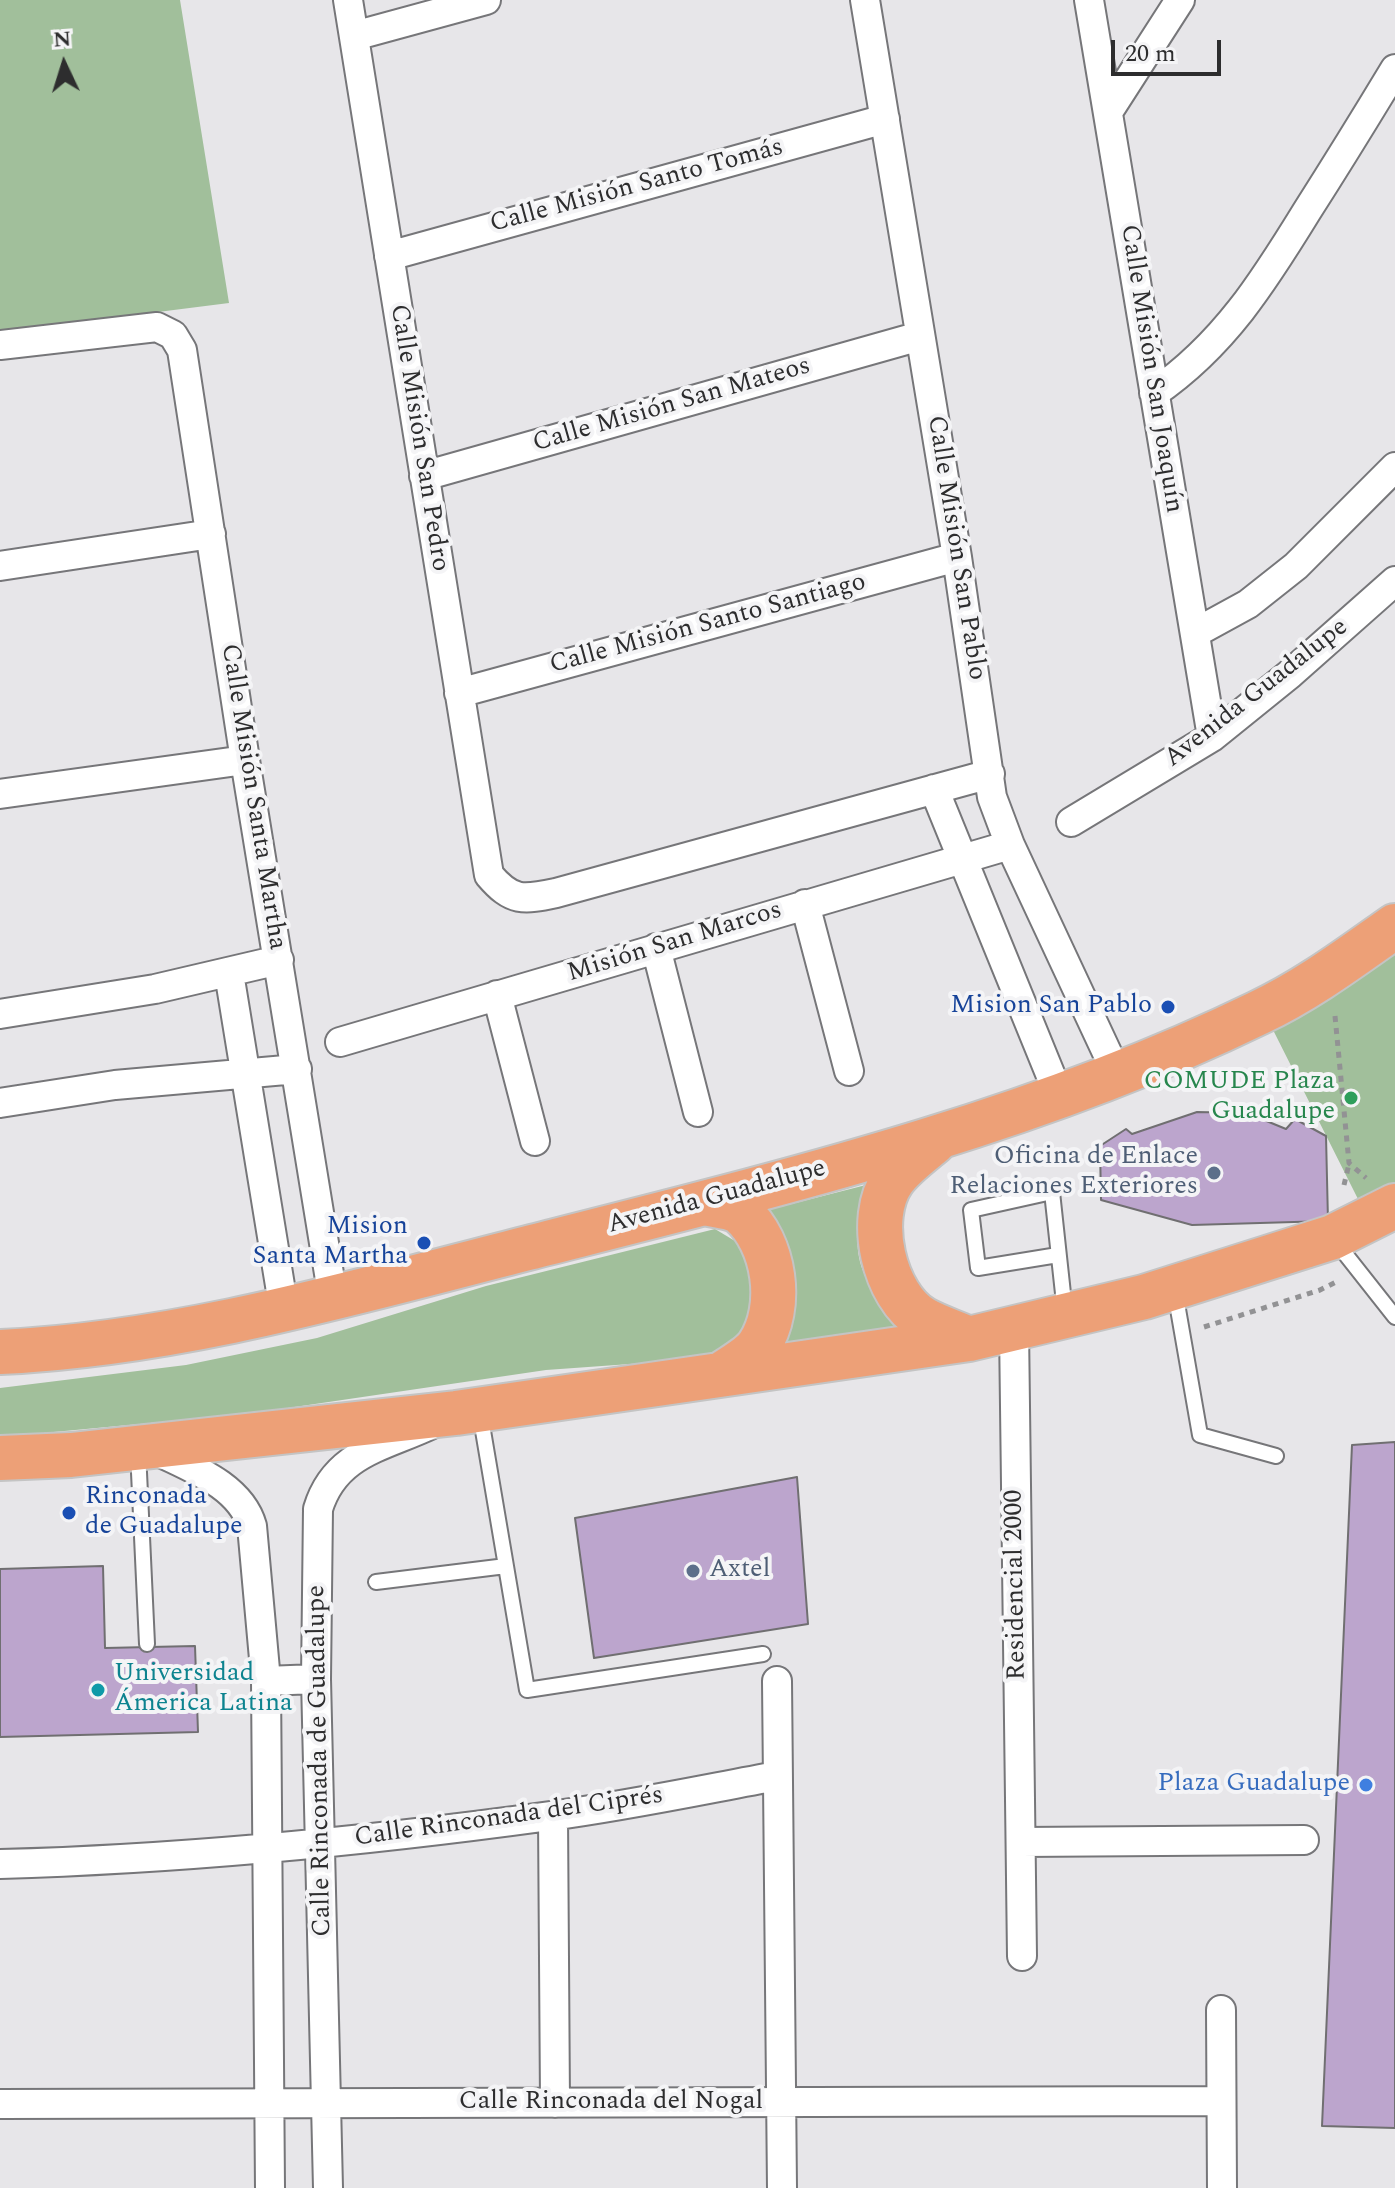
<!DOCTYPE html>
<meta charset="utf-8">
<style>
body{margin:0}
#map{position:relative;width:1395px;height:2188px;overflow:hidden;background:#e7e6e9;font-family:Spectral,serif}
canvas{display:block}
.north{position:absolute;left:24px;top:24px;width:80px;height:80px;-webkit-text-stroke:6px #f4f4f6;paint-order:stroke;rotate:356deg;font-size:22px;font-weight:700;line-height:32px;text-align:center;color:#2d2d2e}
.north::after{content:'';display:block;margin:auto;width:28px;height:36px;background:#2d2d2e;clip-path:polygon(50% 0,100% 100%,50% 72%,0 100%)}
.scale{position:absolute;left:1111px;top:40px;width:110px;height:36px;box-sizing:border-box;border:4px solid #2d2d2e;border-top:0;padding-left:10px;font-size:24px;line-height:28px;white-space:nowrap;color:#2d2d2e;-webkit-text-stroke:6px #f4f4f6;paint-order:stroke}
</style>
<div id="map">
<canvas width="1395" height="2188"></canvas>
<div class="north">N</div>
<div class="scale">20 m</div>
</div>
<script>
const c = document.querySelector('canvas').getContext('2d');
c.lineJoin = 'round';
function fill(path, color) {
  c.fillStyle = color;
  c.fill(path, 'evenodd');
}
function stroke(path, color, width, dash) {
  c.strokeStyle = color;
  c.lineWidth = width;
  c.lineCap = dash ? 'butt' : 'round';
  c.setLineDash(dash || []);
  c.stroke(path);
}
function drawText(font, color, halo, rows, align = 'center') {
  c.font = font + ' Spectral,serif';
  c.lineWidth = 8;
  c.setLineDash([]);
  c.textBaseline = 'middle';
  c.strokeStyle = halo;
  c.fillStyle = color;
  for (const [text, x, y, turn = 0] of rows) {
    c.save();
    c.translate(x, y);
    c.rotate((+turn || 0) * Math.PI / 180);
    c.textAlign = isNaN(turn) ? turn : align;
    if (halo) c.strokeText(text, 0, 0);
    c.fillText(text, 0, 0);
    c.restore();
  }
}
const green = new Path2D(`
 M0,0H180L229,303L0,332Z
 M1395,917V1192L1363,1209L1260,1004Z
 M866,1185C849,1254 856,1273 900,1327L775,1347L764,1211Z
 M715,1229L745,1247L759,1302L743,1338L714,1358L546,1370L247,1414L0,1437V1388L186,1365L317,1338L486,1286Z`);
const building = new Path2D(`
 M1197,1112L1247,1113L1286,1129L1295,1119L1326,1136L1328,1221L1192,1225L1101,1200L1100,1146L1126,1129L1132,1134Z
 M1395,1442V2128L1322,2126L1352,1445Z
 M797,1477L808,1624L594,1658L575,1518Z
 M103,1566L105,1648L195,1646L198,1732L0,1737V1569Z`);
const path = new Path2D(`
 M1335,1016L1349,1163L1366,1178
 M1344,1185L1349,1164
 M1204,1327L1320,1290L1338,1281`);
const service = new Path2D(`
 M1335,1241L1395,1317
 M1058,1255L978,1268L971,1210L1052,1192L1065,1312
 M1175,1292L1200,1435L1276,1456
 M480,1413L527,1690L763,1654
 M138,1451L147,1644
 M376,1582L506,1566`);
const minor = new Path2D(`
 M348,0L489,875C512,902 523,900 556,893L990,774
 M865,0L957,557L992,797L1010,845L1117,1074
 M1089,0L1212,737
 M354,36L486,0
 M1108,112L1180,0
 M389,256L885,119
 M0,345L157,327L173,335L182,350L245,760L333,1298
 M1154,393C1224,345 1264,281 1307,211C1337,164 1366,117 1395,69
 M424,476L920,336
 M0,566L211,534
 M1195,633L1248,604L1296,566L1395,467
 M459,693L957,557
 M934,789L1060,1098
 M0,794L245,760
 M1071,822L1212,737L1290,674L1395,581
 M805,904L849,1071
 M656,948L698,1112
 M229,973L284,1310
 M497,995L535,1141
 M0,1014L155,989L279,960
 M340,1042L1010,845
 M0,1103L115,1085L297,1069
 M1014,1328L1022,1956
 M149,1447C185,1466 240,1483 252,1526L266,1681L270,2188
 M266,1681L316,1679
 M777,1681L782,2188
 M553,1816L555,2103
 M1021,1842L1304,1840
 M0,1864C184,1859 367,1841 550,1816C626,1806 701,1790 777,1776
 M1221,2010L1222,2188
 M0,2104L1221,2101
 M328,2188L316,1679L318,1509C335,1453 383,1447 430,1425`);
const primary = new Path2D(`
 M934,1142C921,1153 903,1166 893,1180C866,1218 884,1296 923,1319C937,1327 954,1332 969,1339
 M705,1203C716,1206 733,1207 741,1213C775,1243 784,1307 759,1345C752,1356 735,1365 725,1372
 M0,1352C179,1344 356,1292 528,1248C775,1185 1028,1125 1258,1013C1307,990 1351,957 1395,926
 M0,1458L71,1455L456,1413L969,1339L1144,1297L1333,1237L1395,1206`);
const markers = [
 [1168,1007,8,"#1a4fb4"],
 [1351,1098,8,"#2e9e5b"],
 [1214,1173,8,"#5c6f8a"],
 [424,1243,8,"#1a4fb4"],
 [69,1513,8,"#1a4fb4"],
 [693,1571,8,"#5c6f8a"],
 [98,1690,8,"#0f9aa8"],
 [1366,1785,8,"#3f7fe0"]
];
const streetNames = [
 ["Calle Misión Santo Tomás",637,187,-15],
 ["Calle Misión San Joaquín",1150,369,81],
 ["Calle Misión San Mateos",672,406,-16],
 ["Calle Misión San Pedro",418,438,81],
 ["Calle Misión San Pablo",955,548,81],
 ["Calle Misión Santo Santiago",708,625,-15],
 ["Avenida Guadalupe",1257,694,-38],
 ["Calle Misión Santa Martha",252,797,81],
 ["Misión San Marcos",675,943,-17],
 ["Avenida Guadalupe",717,1198,-15],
 ["Residencial 2000",1017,1585,-91],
 ["Calle Rinconada de Guadalupe",321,1761,-91],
 ["Calle Rinconada del Ciprés",509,1818,-8],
 ["Calle Rinconada del Nogal",611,2103]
];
const transitNames = [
 ["Mision San Pablo",1152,1007],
 ["Mision",408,1228],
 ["Santa Martha",408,1258],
 ["Rinconada",85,1498,"left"],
 ["de Guadalupe",85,1528,"left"]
];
const leisureNames = [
 ["COMUDE Plaza",1335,1083],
 ["Guadalupe",1335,1113]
];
const serviceNames = [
 ["Oficina de Enlace",1198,1158],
 ["Relaciones Exteriores",1198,1188],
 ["Axtel",709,1571,"left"]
];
const cultureNames = [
 ["Universidad",114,1675],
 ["Ámerica Latina",114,1705]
];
const shopNames = [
 ["Plaza Guadalupe",1350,1785]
];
fill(green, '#a1bf9b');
fill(building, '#bca5cd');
stroke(building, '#706f71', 2);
stroke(service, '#767679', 18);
stroke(minor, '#767679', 32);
stroke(primary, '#c4c4c4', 48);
stroke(path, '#929294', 5, [6, 6]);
stroke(service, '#fff', 14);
stroke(minor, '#fff', 28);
stroke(primary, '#eda077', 44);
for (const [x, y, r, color] of markers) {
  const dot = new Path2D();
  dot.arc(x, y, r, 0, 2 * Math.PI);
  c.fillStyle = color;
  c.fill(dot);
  stroke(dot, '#f4f4f6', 3);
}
drawText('26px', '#2d2d2e', '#f4f4f6', streetNames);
drawText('26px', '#164399', '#f4f4f6', transitNames, 'right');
drawText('26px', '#27864d', '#f4f4f6', leisureNames, 'right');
drawText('26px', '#4e5e75', '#f4f4f6', serviceNames, 'right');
drawText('26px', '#0d838f', '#f4f4f6', cultureNames, 'left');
drawText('26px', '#366cbe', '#f4f4f6', shopNames, 'right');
</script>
